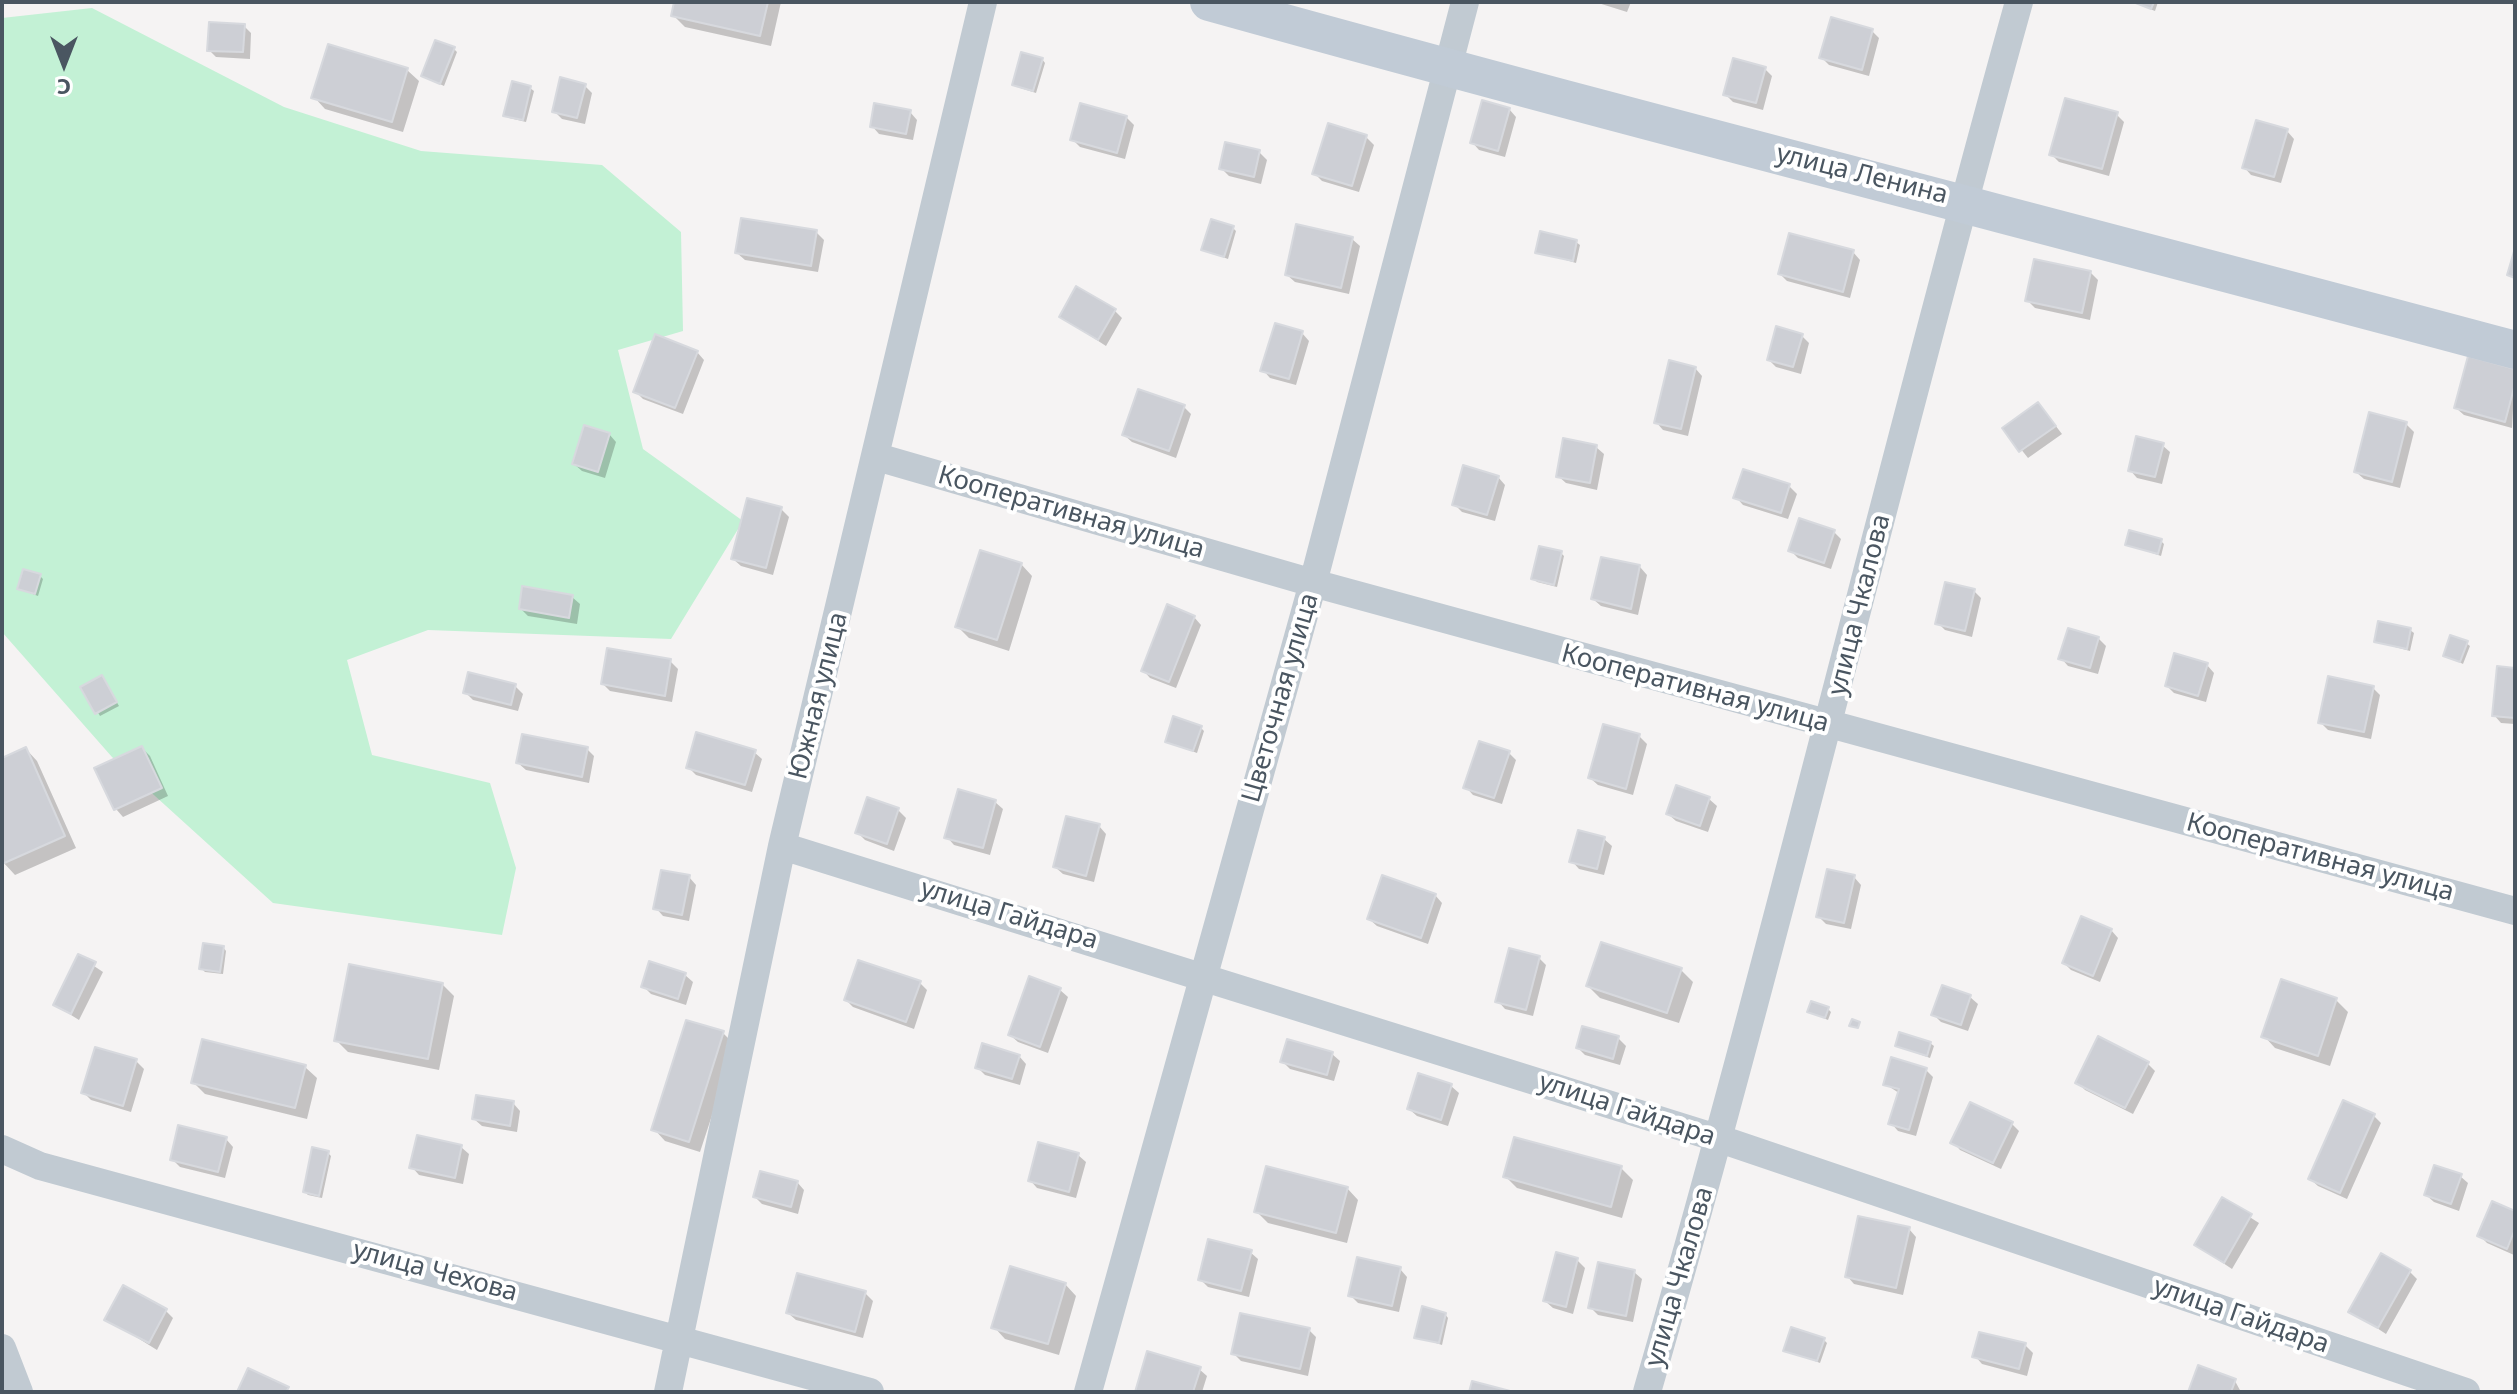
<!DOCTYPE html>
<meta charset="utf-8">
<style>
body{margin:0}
#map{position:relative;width:2517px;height:1394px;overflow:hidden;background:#f5f3f3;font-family:"Noto Sans",sans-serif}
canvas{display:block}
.frame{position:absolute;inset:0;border:4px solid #4a5661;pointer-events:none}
.north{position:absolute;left:24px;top:24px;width:80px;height:80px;-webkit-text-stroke:6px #fff;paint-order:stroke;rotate:180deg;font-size:22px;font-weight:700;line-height:32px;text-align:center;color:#4a5661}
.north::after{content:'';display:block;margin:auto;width:28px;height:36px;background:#4a5661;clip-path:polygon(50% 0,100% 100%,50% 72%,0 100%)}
</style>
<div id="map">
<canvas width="2517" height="1394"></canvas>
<div class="frame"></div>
<div class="north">С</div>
</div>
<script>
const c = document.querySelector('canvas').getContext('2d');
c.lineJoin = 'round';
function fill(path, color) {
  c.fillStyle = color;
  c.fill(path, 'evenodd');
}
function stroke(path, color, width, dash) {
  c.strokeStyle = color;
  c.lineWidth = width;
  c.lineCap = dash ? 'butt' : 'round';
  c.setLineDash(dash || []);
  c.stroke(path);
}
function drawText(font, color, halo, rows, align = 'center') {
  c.font = font + ' "Noto Sans",sans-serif';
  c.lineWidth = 8;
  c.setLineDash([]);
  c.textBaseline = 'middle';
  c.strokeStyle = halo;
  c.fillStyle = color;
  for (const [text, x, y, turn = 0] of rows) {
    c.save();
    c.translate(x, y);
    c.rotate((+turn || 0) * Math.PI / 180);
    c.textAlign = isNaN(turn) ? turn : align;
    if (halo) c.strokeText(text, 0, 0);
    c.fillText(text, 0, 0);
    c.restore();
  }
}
const green = new Path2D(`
 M92,8L284,107L421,151L602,165L681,232L683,331L618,350L643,449L743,521L671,639L428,630L347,660L372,755L490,783L516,868L502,935L273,903L112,757L2,632V18Z`);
const shadow = new Path2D(`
 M676,2H781L771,46L685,27L673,15Z
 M1595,2H1631L1627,12Z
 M2132,2H2158L2155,11Z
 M244,26L251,33L250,59L216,57L209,50Z
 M1872,31L1879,38L1869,76L1829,65L1821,57Z
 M454,49L457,52L444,86L423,76Z
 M1042,59L1045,63L1036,93L1017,87L1014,84Z
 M1765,69L1772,76L1763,110L1733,102L1725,94Z
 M407,70L419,81L403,132L325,109L314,97Z
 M585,86L592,93L585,124L562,119L554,111Z
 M530,88L534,91L526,122L509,118L505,115Z
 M1509,109L1516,117L1505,157L1479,150L1472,142Z
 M910,112L917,120L913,140L879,134L872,126Z
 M2116,114L2124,122L2109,176L2059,162L2052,155Z
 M1126,117L1134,125L1125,159L1080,147L1072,139Z
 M2287,131L2294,139L2281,183L2251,175L2244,167Z
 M1366,137L1374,145L1359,192L1322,181L1314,173Z
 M1259,152L1267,160L1261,184L1229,176L1222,169Z
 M1233,228L1236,231L1228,259L1203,250Z
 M816,232L824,240L818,272L745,260L737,253Z
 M1352,239L1360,246L1349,294L1295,282L1287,275Z
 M1576,242L1580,245L1576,263L1538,252Z
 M1853,252L1860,260L1850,298L1787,281L1780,274Z
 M2090,272L2098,280L2090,320L2035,308L2027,300Z
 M1115,311L1122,318L1106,346L1061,317Z
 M1302,333L1309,341L1296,385L1270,378L1263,370Z
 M1802,336L1809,343L1801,374L1776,367L1769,360Z
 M697,352L704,360L683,414L643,399L635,391Z
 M1695,368L1702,376L1688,436L1663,430L1656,422Z
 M2515,371L2512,428L2464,415L2456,408Z
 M1184,407L1191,414L1176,458L1132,442L1124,435Z
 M2045,412L2062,434L2028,458L2005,429Z
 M2406,424L2414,432L2400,488L2364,479L2356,472Z
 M609,434L616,442L605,478L582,471L574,464Z
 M2162,445L2170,452L2162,484L2137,478L2130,470Z
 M1596,447L1604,454L1597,490L1566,483L1558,476Z
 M1498,477L1505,485L1495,521L1462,512L1454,504Z
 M1789,486L1797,494L1788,519L1743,505L1736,497Z
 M781,509L789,517L773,575L741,566L733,559Z
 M1834,532L1841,539L1831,569L1798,558L1790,550Z
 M2161,541L2164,544L2161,556L2128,545Z
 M1561,553L1564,556L1557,587L1537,582L1533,578Z
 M1021,564L1032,576L1009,651L969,638L957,626Z
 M1640,567L1647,575L1638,615L1601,606L1593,599Z
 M40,576L43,579L38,596L19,589Z
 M1974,591L1981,598L1972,637L1945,630L1938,623Z
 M572,597L580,604L577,624L528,616L521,609Z
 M1194,617L1201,625L1176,688L1150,678L1143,670Z
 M2410,630L2414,633L2410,651L2376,642Z
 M2098,638L2106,646L2098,674L2068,666L2061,658Z
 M2466,643L2470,646L2463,664L2445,655Z
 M670,661L678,669L672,702L610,691L603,684Z
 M2207,665L2214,673L2206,702L2174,693L2167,686Z
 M2515,670V724L2501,723L2494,715Z
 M102,677L119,706L100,716L83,688Z
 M515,686L523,694L518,711L473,700L465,692Z
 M2373,688L2380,695L2371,739L2328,730L2320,722Z
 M1200,727L1204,731L1197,753L1167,742Z
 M1639,736L1647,744L1633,795L1598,785L1590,778Z
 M142,748L150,756L168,796L123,817L116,809L97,769Z
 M26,749L37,761L76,848L15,875L2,861V760Z
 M587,749L594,756L589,783L526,770L518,763Z
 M754,752L762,759L752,792L696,775L688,767Z
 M1509,753L1516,760L1502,804L1473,795L1466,787Z
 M1709,799L1717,806L1708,832L1676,821L1668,814Z
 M995,802L1003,809L990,855L954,845L947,837Z
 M898,810L906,818L894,851L865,840L857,832Z
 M1099,826L1106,834L1094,882L1063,874L1055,867Z
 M1604,839L1612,846L1604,875L1579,869L1572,861Z
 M689,877L696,885L689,921L663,916L656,908Z
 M1854,877L1861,885L1851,929L1826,924L1818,916Z
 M1435,895L1442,903L1428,944L1377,926L1369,919Z
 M2111,930L2118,938L2100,982L2071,970L2064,963Z
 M223,947L226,951L223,974L205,972L202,969Z
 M79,956L103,972L79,1020L55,1005Z
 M1539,958L1546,965L1533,1016L1505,1009L1498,1001Z
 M1681,970L1693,982L1679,1023L1600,998L1588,986Z
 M685,975L693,982L686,1005L651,994L643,986Z
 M1030,979L1060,990L1068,997L1048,1053L1018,1042L1010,1035Z
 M920,983L927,990L914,1029L853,1007L846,1000Z
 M442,984L454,996L439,1070L348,1052L336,1040Z
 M1970,997L1978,1004L1968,1031L1941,1022L1934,1015Z
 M2336,1000L2348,1012L2330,1066L2275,1048L2264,1036Z
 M1828,1009L1831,1012L1828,1020L1809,1012Z
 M723,1033L735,1045L700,1152L665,1141L654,1129Z
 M1618,1038L1626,1046L1620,1065L1585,1055L1578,1048Z
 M1930,1043L1934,1046L1930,1058L1897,1046Z
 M1332,1054L1340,1061L1334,1081L1290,1069L1282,1061Z
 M1019,1056L1026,1064L1020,1085L985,1075L977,1067Z
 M136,1061L144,1069L131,1112L91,1100L83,1092Z
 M2147,1063L2155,1071L2133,1114L2085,1090L2077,1082Z
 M305,1067L317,1078L307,1119L205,1094L193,1082Z
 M1926,1070L1933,1077L1916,1136L1898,1131L1891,1123L1899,1093L1885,1084Z
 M1451,1086L1459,1093L1448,1126L1417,1116L1409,1109Z
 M513,1103L520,1111L517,1132L482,1126L474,1119Z
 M2374,1116L2381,1123L2347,1199L2318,1186L2310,1179Z
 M2012,1124L2019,1131L2001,1169L1960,1150L1953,1142Z
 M226,1139L233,1147L225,1178L180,1167L172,1159Z
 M461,1147L469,1154L463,1184L419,1175L412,1167Z
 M328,1153L331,1156L322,1198L308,1195L305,1192Z
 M1078,1155L1086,1162L1076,1198L1037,1188L1030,1180Z
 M1621,1168L1633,1180L1622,1218L1517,1188L1505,1176Z
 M2460,1176L2468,1183L2459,1211L2434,1202L2426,1195Z
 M797,1182L804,1190L798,1214L762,1204L755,1197Z
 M1347,1188L1358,1200L1347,1243L1268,1223L1256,1211Z
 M2223,1200L2259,1223L2232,1269L2196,1245Z
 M2515,1214L2514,1255L2487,1243L2479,1235Z
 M1909,1229L1916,1237L1903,1295L1854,1284L1847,1276Z
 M1250,1252L1258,1259L1249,1297L1208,1287L1201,1280Z
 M1577,1260L1585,1268L1573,1314L1553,1308L1545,1301Z
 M1400,1269L1407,1277L1399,1312L1358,1303L1350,1295Z
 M1634,1272L1642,1279L1633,1322L1598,1315L1590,1307Z
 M2410,1272L2417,1279L2386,1334L2351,1311Z
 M1065,1284L1076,1296L1059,1355L1005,1339L994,1327Z
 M865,1293L873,1301L863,1338L796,1320L788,1313Z
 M166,1311L173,1318L157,1350L107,1319Z
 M1445,1314L1448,1318L1442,1345L1417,1337Z
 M1309,1330L1316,1337L1308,1376L1241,1361L1233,1353Z
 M1824,1340L1827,1343L1820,1363L1786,1350Z
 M2025,1345L2033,1353L2027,1376L1982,1364L1975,1356Z
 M1199,1369L1207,1376L1202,1392H1137Z
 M2235,1381L2241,1392H2191Z`);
const building = new Path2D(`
 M674,2H768L760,36L671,16Z
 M2133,2H2154L2151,9Z
 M1831,17L1873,29L1862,70L1819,58Z
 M209,22L245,24L243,52L207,51Z
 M435,40L455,47L440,84L421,76Z
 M328,44L408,68L392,122L311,98Z
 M1021,52L1043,58L1033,91L1012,85Z
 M1733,58L1766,67L1756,103L1723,95Z
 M560,77L586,84L577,118L552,112Z
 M512,81L531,86L523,120L503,116Z
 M2065,98L2118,112L2102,169L2049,155Z
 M1482,100L1510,108L1498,151L1470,143Z
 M874,103L911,110L906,134L870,127Z
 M1080,103L1127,116L1117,153L1070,140Z
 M2256,120L2288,129L2274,177L2242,168Z
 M1328,123L1367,135L1352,186L1312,174Z
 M1225,142L1260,150L1254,177L1219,169Z
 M741,218L817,230L811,266L735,253Z
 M1211,219L1234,226L1224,257L1201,250Z
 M1296,224L1353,237L1341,288L1285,275Z
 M1540,231L1577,240L1573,261L1535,253Z
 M1789,233L1854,250L1843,292L1778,274Z
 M2515,248V278L2507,275Z
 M2034,259L2091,271L2082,313L2025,301Z
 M1076,286L1116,309L1098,340L1059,317Z
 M1275,323L1303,331L1289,379L1260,371Z
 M1776,326L1803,334L1793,367L1767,360Z
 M655,334L698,351L675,408L633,392Z
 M2468,356L2515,369V384L2505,422L2454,408Z
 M1669,360L1696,367L1681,429L1654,423Z
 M1138,389L1185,405L1169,451L1122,435Z
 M2038,402L2056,426L2019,452L2002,428Z
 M2369,412L2407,422L2392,482L2354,472Z
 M584,425L610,433L598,472L572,464Z
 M2136,436L2164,443L2155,477L2128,471Z
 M1563,438L1597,445L1590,483L1556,477Z
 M1463,465L1499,476L1487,515L1452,505Z
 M1743,469L1790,484L1781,513L1733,498Z
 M747,498L782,507L766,568L731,559Z
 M1799,518L1835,530L1824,563L1788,551Z
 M2129,530L2162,539L2158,554L2125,545Z
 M1539,546L1562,551L1554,585L1531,579Z
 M980,550L1022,563L997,640L955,627Z
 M1601,557L1640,565L1631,609L1591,599Z
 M23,569L41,574L35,594L17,589Z
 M1945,582L1975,589L1965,631L1935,624Z
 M522,586L573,595L569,618L519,609Z
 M1167,604L1195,616L1169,682L1141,671Z
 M2378,621L2411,628L2407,649L2374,642Z
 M2068,628L2099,637L2090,668L2058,659Z
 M2450,635L2468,641L2460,662L2443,656Z
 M607,648L671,659L665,696L601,684Z
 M2174,653L2208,663L2198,696L2165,686Z
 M2497,666L2515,668V718L2492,716Z
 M468,672L516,684L511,705L463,693Z
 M102,675L117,702L95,714L80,687Z
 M2328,676L2374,686L2364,732L2318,723Z
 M1173,716L1202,726L1193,751L1165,742Z
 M1603,724L1640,734L1626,789L1588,778Z
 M696,732L756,750L745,785L686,768Z
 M522,734L588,747L582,777L516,763Z
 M1479,741L1510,751L1494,798L1463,788Z
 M142,746L162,788L114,810L94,768Z
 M26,747L65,836L2,864V758Z
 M1676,785L1710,797L1700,826L1666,814Z
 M958,789L996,800L983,848L944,838Z
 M867,797L899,808L887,844L855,833Z
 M1066,816L1100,824L1086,876L1053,867Z
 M1578,830L1605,837L1597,869L1569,862Z
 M1827,869L1855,875L1844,923L1816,917Z
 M661,870L690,875L682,915L653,909Z
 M1382,875L1436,894L1421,938L1367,919Z
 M2081,916L2112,929L2093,976L2062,963Z
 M1601,942L1682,968L1667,1013L1586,986Z
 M203,943L224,946L220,972L199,969Z
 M1509,948L1540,956L1526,1010L1495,1002Z
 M78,954L96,962L71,1014L53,1005Z
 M858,960L921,981L906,1022L844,1000Z
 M649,961L686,973L678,999L641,987Z
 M349,964L443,983L428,1059L334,1041Z
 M1029,976L1061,988L1040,1047L1008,1035Z
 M2281,979L2337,998L2318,1056L2261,1037Z
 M1942,985L1971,995L1961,1025L1931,1015Z
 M1811,1001L1829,1007L1825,1018L1807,1012Z
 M1852,1019L1860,1022L1858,1028L1849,1026Z
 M686,1020L724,1031L689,1142L651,1130Z
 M1582,1026L1619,1036L1613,1059L1576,1048Z
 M1899,1032L1931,1042L1927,1056L1895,1046Z
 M2098,1036L2149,1062L2125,1108L2075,1083Z
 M202,1039L306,1065L295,1108L191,1083Z
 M1287,1039L1333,1052L1327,1075L1280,1062Z
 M982,1043L1020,1055L1012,1079L975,1068Z
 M95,1047L137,1059L123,1106L81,1093Z
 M1891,1057L1927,1068L1909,1130L1888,1124L1899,1089L1883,1085Z
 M1418,1073L1452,1084L1441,1120L1407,1109Z
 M476,1095L514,1101L510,1126L472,1119Z
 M2343,1100L2375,1114L2340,1193L2308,1179Z
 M1970,1102L2013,1122L1993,1163L1950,1143Z
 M178,1125L227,1137L218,1172L170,1160Z
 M417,1135L462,1145L455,1178L409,1168Z
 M1514,1137L1622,1166L1611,1207L1503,1177Z
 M1038,1142L1079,1153L1069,1192L1028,1181Z
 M312,1147L329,1151L319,1196L303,1192Z
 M2434,1165L2462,1174L2451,1204L2424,1195Z
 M1266,1166L1348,1187L1336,1233L1254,1212Z
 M760,1171L798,1181L791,1207L753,1197Z
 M2222,1197L2252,1214L2224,1263L2194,1245Z
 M2492,1201L2515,1211V1229L2507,1249L2477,1236Z
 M1858,1216L1910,1227L1896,1288L1845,1277Z
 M1208,1239L1252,1250L1241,1291L1198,1280Z
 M1556,1252L1578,1258L1566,1307L1543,1301Z
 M2381,1253L2411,1270L2378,1328L2348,1312Z
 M1357,1257L1401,1267L1392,1306L1348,1296Z
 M1598,1262L1635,1270L1626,1316L1588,1308Z
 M1010,1266L1066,1283L1048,1344L991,1328Z
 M797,1273L866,1291L855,1332L786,1313Z
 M123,1285L167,1309L149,1343L104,1320Z
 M1422,1306L1446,1313L1439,1343L1414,1338Z
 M1240,1313L1310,1328L1300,1369L1231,1354Z
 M1791,1327L1825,1338L1817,1361L1783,1351Z
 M1979,1332L2026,1343L2019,1369L1972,1357Z
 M1147,1351L1201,1367L1193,1392H1135Z
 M2198,1365L2236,1379L2231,1392H2188Z
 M248,1368L289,1387L286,1392H237Z
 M1472,1381L1514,1392H1469Z`);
const street = new Path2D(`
 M877,457L1313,583L2515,911
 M782,846L1720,1139L2466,1392
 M2,1149L40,1166L870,1392
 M2,1348L19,1392
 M668,1392L782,846L983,2
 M1088,1392L1313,583L1465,2
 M1647,1392C1780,931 1890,464 2019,2`);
const secondary = new Path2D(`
 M1209,2C1643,123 2080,233 2515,350`);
const streetNames = [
 ["улица Ленина",1862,175,14],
 ["Кооперативная улица",1071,513,16],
 ["улица Чкалова",1860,605,-76],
 ["Кооперативная улица",1695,689,15],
 ["Южная улица",819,696,-76],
 ["Цветочная улица",1281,698,-74],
 ["Кооперативная улица",2320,858,15],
 ["улица Гайдара",1009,915,17],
 ["улица Гайдара",1627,1110,18],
 ["улица Чехова",435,1272,15],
 ["улица Чкалова",1680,1277,-74],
 ["улица Гайдара",2241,1316,19]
];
fill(green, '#c3f1d5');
fill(shadow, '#0003');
fill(building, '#cdcfd5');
stroke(building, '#d7d9de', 2);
stroke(street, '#c1cad2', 28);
stroke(secondary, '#c1cbd6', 38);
drawText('26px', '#4a5661', '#fff', streetNames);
</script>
